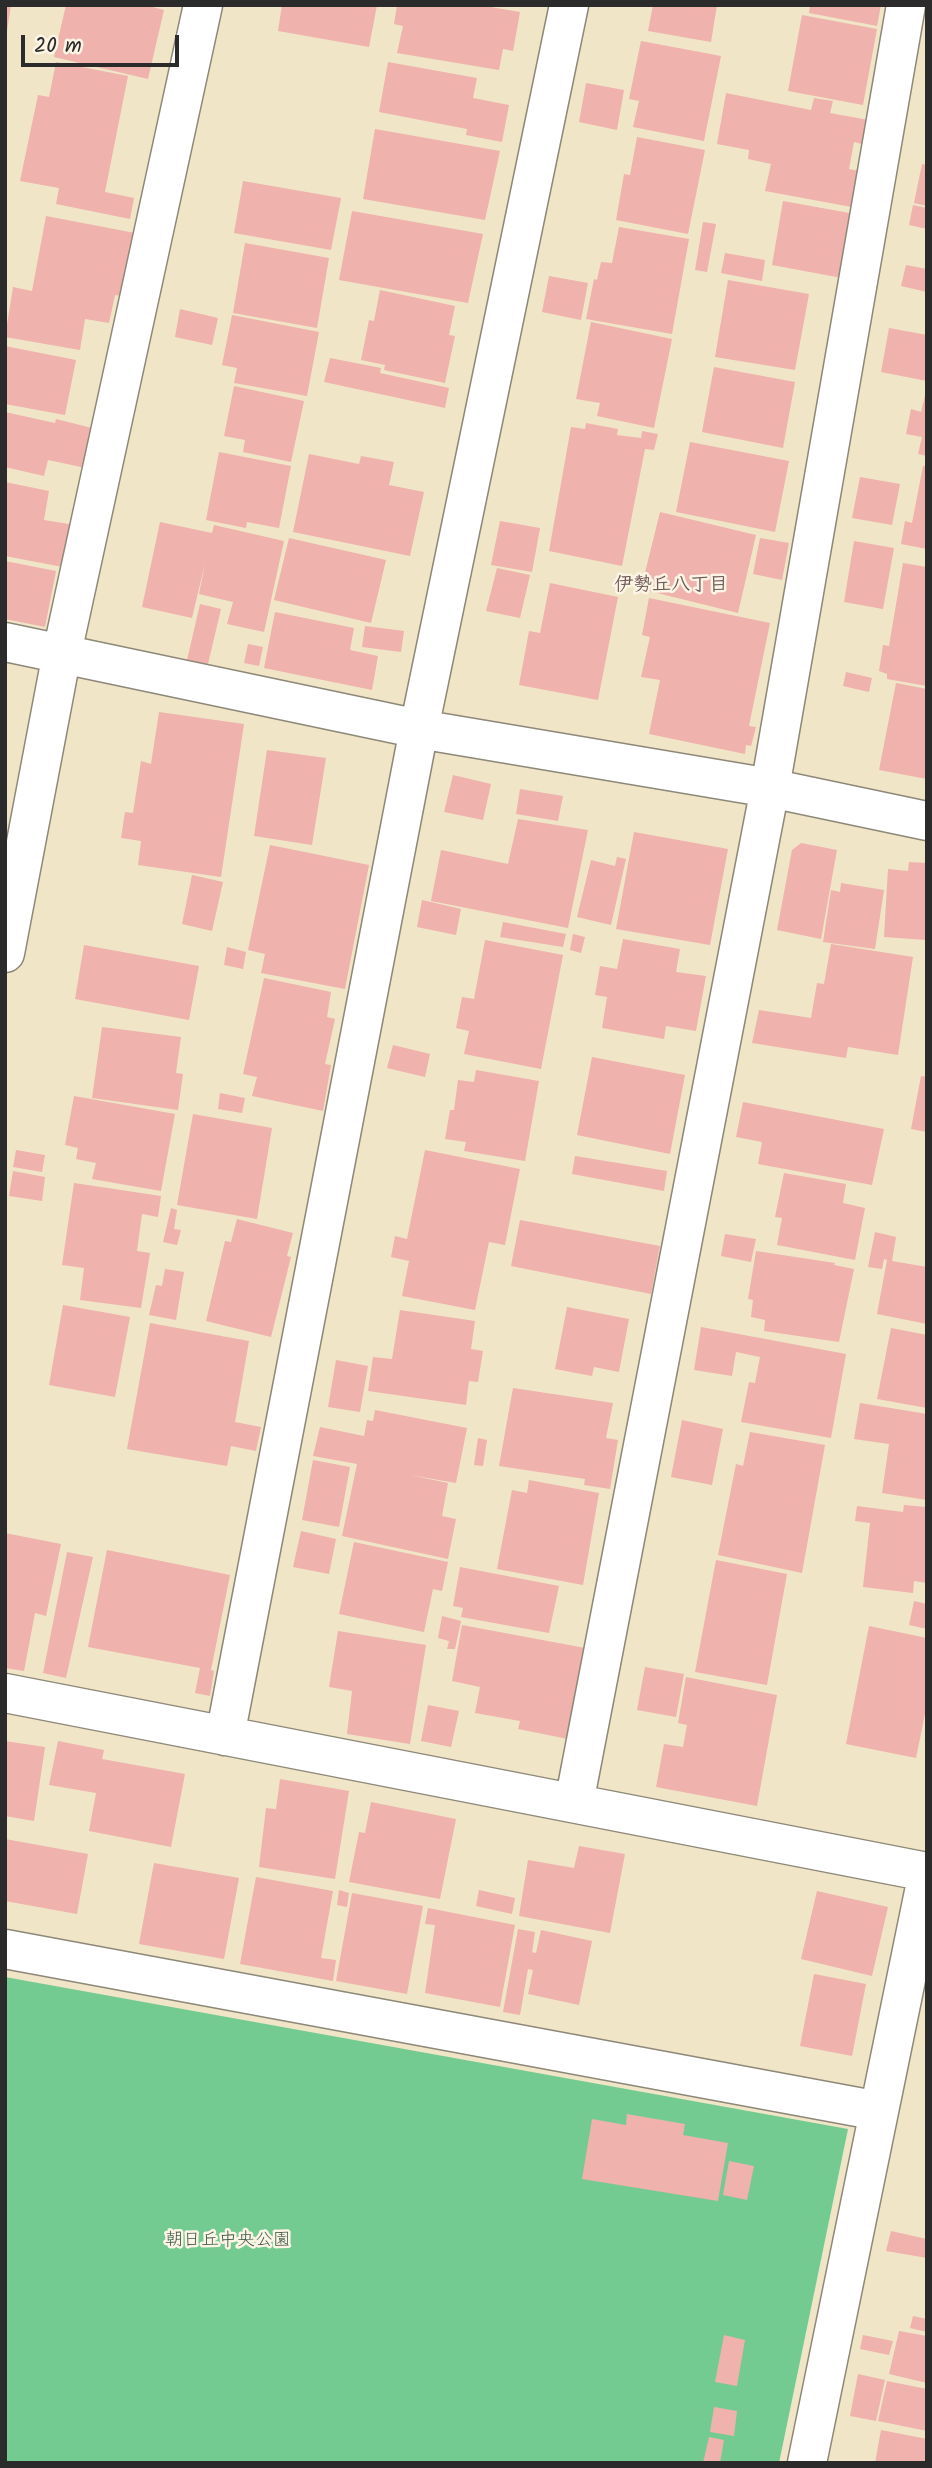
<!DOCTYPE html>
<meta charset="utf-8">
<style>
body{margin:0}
#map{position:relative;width:932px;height:2468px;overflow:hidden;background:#f0e5c7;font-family:Kalam,sans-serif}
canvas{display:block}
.frame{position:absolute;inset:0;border:7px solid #2b2b2b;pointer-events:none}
.scale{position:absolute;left:21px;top:35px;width:158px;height:32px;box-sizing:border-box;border:4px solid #2b2b2b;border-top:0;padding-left:9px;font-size:21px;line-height:24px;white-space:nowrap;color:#2b2b2b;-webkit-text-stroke:5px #fcf5e5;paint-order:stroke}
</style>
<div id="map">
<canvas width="932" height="2468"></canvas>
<div class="frame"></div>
<div class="scale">20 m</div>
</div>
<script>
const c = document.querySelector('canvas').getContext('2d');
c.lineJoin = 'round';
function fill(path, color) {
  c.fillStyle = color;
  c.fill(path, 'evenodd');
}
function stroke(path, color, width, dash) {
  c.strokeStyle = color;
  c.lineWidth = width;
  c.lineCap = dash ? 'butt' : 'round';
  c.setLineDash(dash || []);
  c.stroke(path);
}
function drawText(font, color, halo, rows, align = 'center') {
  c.font = font + ' Kalam,"Klee One",sans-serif';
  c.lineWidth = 5;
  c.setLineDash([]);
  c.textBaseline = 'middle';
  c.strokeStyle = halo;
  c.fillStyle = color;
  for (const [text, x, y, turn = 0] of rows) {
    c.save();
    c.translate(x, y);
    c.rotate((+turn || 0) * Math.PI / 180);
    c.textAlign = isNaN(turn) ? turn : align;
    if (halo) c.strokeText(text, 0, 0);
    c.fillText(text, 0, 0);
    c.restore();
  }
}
const green = new Path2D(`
 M5,1977L848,2129L779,2463H5Z`);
const building = new Path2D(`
 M5,5H11L7,31H5Z
 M66,5H145L164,10L148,79L54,57Z
 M282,5H377L369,47L278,31Z
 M397,5H479L520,12L513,51L503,49L499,70L397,53L403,26L394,24Z
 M653,5H717L711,42L648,31Z
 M810,5H881L877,26L809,13Z
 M802,15L877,29L863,105L788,91Z
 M641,41L721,56L704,141L633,127L639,101L629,99Z
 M56,62L128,76L105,192L134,198L130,219L56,204L59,188L20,181L38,95L49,97Z
 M388,62L477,78L473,98L509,105L502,142L466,135L467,129L379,112Z
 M586,83L624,90L617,130L579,122Z
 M726,93L811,110L814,98L833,101L830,113L874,121L869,146L854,142L849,169L864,172L857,208L765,191L771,164L748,159L749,150L717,144Z
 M375,129L500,151L485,220L363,199Z
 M637,137L705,150L688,234L616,220L624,174L630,175Z
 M922,164L927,165V206L914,203Z
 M243,181L341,198L331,250L234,233Z
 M783,201L855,214L842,278L772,265Z
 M913,205L927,208V229L909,225Z
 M352,211L483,234L468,303L339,280Z
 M46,216L135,233L122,296L115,295L109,323L85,319L80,350L5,337L13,287L32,291Z
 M703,222L716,224L707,272L695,270Z
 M619,227L689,239L672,334L586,319L594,279L597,280L601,262L612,263Z
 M245,243L329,258L317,328L233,313Z
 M725,253L765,260L762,281L721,273Z
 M906,265L927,269V292L901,286Z
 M549,276L588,283L581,320L542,312Z
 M728,280L809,294L795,370L715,357Z
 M380,290L455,306L449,335L455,336L445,383L384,370L385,365L361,360L369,320L374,321Z
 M180,309L218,318L212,345L175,337Z
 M232,315L319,332L307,396L234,383L237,368L222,365Z
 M591,322L672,339L654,428L597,416L600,403L576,399Z
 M889,328L927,335V381L881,372Z
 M5,346L76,360L65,415L5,404Z
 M330,358L381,368L380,373L449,388L445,408L324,382Z
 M714,367L795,382L783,448L702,432Z
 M234,386L304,401L291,462L243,452L245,440L224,436Z
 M926,391L927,392V456L918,454L922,437L906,434L911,409L921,412Z
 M5,412L55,423L56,419L96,429L86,468L48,460L44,476L5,467Z
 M586,423L618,429L617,435L641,438L642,431L658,434L654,450L645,449L622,566L549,551L571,427L585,429Z
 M690,442L789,461L775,532L676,512Z
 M219,452L291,466L279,528L247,522L246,528L206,520Z
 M309,454L359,464L361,456L394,462L389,485L424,492L410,556L293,532Z
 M923,466L927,467V549L901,544L905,521L912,523Z
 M860,477L900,484L892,525L852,518Z
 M5,482L49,491L44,520L75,525L68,568L5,556Z
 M660,512L756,535L738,613L641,589Z
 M500,521L540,528L532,572L491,565Z
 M160,522L212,533L214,525L284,541L264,632L227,624L233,602L199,594L205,563L192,618L142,607Z
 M289,538L386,560L371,623L274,600Z
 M760,538L789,543L782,580L753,574Z
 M854,541L894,548L883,609L844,602Z
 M5,561L56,571L45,627L5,619Z
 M903,563L927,567V686L887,679V674L879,671L883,645L889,646Z
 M497,568L530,575L520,618L486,611Z
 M550,583L618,597L598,700L519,685L529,631L540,633Z
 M649,598L770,623L749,726L756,727L751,746L746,745L745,754L649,734L660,680L641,677L650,637L642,635Z
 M200,604L221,609L208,664L187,660Z
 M275,612L354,628L350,650L378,656L372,690L264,668Z
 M365,626L404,631L401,652L362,647Z
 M248,644L263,647L259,666L244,663Z
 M846,672L872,678L869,692L843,686Z
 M896,683L927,689V779L879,770Z
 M159,712L244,724L221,877L138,865L141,841L121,838L125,812L133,813L141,761L151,764Z
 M267,750L326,758L312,845L254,836Z
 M453,775L491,784L483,820L444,812Z
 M520,789L563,796L558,821L516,814Z
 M518,819L588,830L568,928L431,901L441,850L508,864Z
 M634,832L728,849L710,945L616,929Z
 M801,843L837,850L821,939L777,930L792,850Z
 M270,845L369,865L345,989L261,973L265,954L248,950Z
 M617,857L626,859L611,925L577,917L591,860L615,866Z
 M909,862L927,863L926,940L884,937L888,869L908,871Z
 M192,875L223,882L212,931L182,924Z
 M841,883L884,890L875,949L823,942L831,890L840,892Z
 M422,900L461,909L456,935L417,927Z
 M503,922L566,934L563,947L500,937Z
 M573,934L585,937L581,953L570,950Z
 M623,939L680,949L676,972L706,976L696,1031L666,1026L664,1039L602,1028L607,997L595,995L600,966L617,969Z
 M485,940L563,955L541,1069L464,1054L469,1031L456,1028L462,997L474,999Z
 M831,944L913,957L898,1055L848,1047L846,1058L752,1043L759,1010L811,1018L817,983L824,984Z
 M84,945L199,966L189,1020L75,999Z
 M227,947L246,952L243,969L224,965Z
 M264,978L331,992L327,1017L335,1019L325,1064L331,1065L323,1111L252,1096L257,1077L243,1074Z
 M102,1027L181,1037L176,1073L183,1074L178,1110L92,1098Z
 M393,1045L430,1054L425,1077L387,1068Z
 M592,1057L685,1075L670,1154L577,1135Z
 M476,1070L539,1081L525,1161L464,1151L466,1142L445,1139L450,1110H454L458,1080L474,1082Z
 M921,1076L927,1077V1132L911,1129Z
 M220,1093L245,1098L242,1113L218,1109Z
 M74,1096L175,1114L161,1191L92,1179L96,1163L76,1159L78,1148L65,1145Z
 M743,1102L884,1129L872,1185L758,1164L762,1142L736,1137Z
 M193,1114L272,1128L257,1219L177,1205Z
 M16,1150L45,1155L42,1172L13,1167Z
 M425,1150L520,1169L505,1245L489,1242L475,1310L402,1296L409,1261L391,1257L395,1236L407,1239Z
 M575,1156L667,1171L664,1191L572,1174Z
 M13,1171L45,1177L42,1201L9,1196Z
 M784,1173L846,1184L843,1203L865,1208L855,1260L777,1245L782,1218L775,1217Z
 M74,1183L161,1196L158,1217L142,1214L137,1251L150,1253L141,1308L80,1300L84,1268L62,1265Z
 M171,1208L177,1210L174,1229L181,1230L177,1245L163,1242Z
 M237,1219L293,1233L287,1256L291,1257L271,1337L206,1321L225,1241L231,1242Z
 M520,1220L660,1246L651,1294L511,1266Z
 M875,1232L896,1237L892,1261L927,1267V1324L877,1314L887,1260L884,1259L882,1269L868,1267Z
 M725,1234L756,1239L751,1262L721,1256Z
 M756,1251L835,1263L834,1265L854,1269L839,1342L764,1331L765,1320L751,1317L753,1300L748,1299Z
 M165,1269L184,1272L176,1320L149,1315L156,1285L162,1286Z
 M63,1305L130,1317L115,1397L49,1385Z
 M567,1307L629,1319L619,1372L594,1367L592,1376L555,1369Z
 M400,1310L475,1321L471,1349L483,1351L478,1382L469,1381L466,1405L368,1391L373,1357L392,1359Z
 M150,1323L249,1341L235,1422L261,1427L256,1451L231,1446L227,1466L127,1449Z
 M701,1327L846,1354L831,1438L741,1422L749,1382L755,1383L760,1357L736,1352L732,1376L694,1370Z
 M891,1328L927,1335V1408L877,1399Z
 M336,1360L368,1366L360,1412L328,1407Z
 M513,1388L613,1403L606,1438L618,1440L610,1489L584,1485L585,1479L499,1466Z
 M860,1403L927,1414V1500L882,1493L889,1444L854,1439Z
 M375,1410L467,1428L456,1483L410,1475L448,1483L442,1516L456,1519L448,1559L342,1536L357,1464L313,1456L320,1427L364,1436L367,1420L373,1421Z
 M682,1420L723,1429L712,1485L671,1477Z
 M750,1432L825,1445L802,1573L718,1555L736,1464L743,1466Z
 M478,1438L487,1440L483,1466L474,1465Z
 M313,1460L350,1467L339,1527L302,1520Z
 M529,1480L599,1493L583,1585L497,1569L512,1490L527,1493Z
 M904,1505L927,1507V1583L914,1581L913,1593L863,1587L870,1523L855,1521L857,1506L903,1512Z
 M301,1531L336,1539L329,1574L293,1567Z
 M5,1533L61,1544L46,1616L35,1613L24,1671L5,1668Z
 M354,1542L448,1562L442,1591L433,1589L424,1632L339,1614Z
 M107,1550L230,1575L211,1670L214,1671L210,1696L195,1693L200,1668L88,1647Z
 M67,1552L93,1557L66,1678L43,1673Z
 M716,1560L787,1574L767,1685L695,1672Z
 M460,1567L559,1586L549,1633L461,1617L463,1608L453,1606Z
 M914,1601L927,1604V1629L909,1625Z
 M442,1616L461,1621L455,1649H447L449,1641L438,1638Z
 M462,1625L585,1648L568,1739L518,1729L520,1721L475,1713L480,1687L452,1681Z
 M869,1626L927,1638V1704L916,1758L846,1744Z
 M338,1631L426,1645L410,1744L347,1734L352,1691L329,1687Z
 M645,1667L684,1674L676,1717L637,1710Z
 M686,1677L777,1695L757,1806L656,1787L664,1744L683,1747L687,1725L678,1723Z
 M428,1705L459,1711L451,1747L421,1741Z
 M5,1741L45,1747L34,1821L5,1816Z
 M58,1741L104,1750L102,1759L185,1774L171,1847L89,1831L96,1793L49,1785Z
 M280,1779L349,1791L335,1879L259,1867L266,1808L276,1809Z
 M371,1802L456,1819L440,1899L349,1882L359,1832L365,1833Z
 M5,1839L88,1854L77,1914L5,1901Z
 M579,1846L625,1854L610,1933L519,1916L528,1860L574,1868Z
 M154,1863L239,1878L224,1959L139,1944Z
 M256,1877L333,1891L321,1958L336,1960L333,1981L240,1964Z
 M339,1890L349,1893L347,1907L337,1905Z
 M479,1890L515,1898L512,1914L476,1906Z
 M817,1891L888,1907L872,1976L801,1959Z
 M352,1893L423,1906L407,1994L336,1981Z
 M428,1908L515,1925L500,2007L425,1993L435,1925L425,1924Z
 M518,1929L535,1932L531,1960L532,1952L536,1953L541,1930L592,1941L579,2005L528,1994L533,1970L528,1969L520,2015L503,2012Z
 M814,1974L866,1984L852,2056L800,2046Z
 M627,2114L685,2124L683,2135L728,2143L718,2201L582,2179L592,2119L626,2125Z
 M729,2161L754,2166L747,2200L723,2195Z
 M891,2231L927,2239V2258L886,2251Z
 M913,2316L927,2319V2332L910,2328Z
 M899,2331L927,2336V2383L889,2374Z
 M724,2335L745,2340L737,2386L715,2382Z
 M863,2335L893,2341L889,2355L860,2349Z
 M858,2374L885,2380L876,2421L850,2416Z
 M887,2381L927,2389V2431L878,2421Z
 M714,2407L737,2411L734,2436L710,2432Z
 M881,2430L927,2439V2463H875Z
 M709,2437L724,2440L720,2463H703Z`);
const minor = new Path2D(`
 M5,642L419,729L770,788L927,821
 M5,953L62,653L203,5
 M5,1693L927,1872
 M225,1736L419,729L569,5
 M574,1803L770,788L906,5
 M5,1949L879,2111
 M807,2463L927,1877`);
const parkNames = [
 ["朝日丘中央公園",228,2242]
];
const neighbourhoodNames = [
 ["伊勢丘八丁目",671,587]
];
fill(green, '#73cb91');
fill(building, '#efb2ad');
stroke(minor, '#8e8879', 41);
stroke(minor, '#fff', 38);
drawText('18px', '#415b4a', '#fcf5e5', parkNames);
drawText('bold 19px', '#705a58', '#fcf5e5', neighbourhoodNames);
</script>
